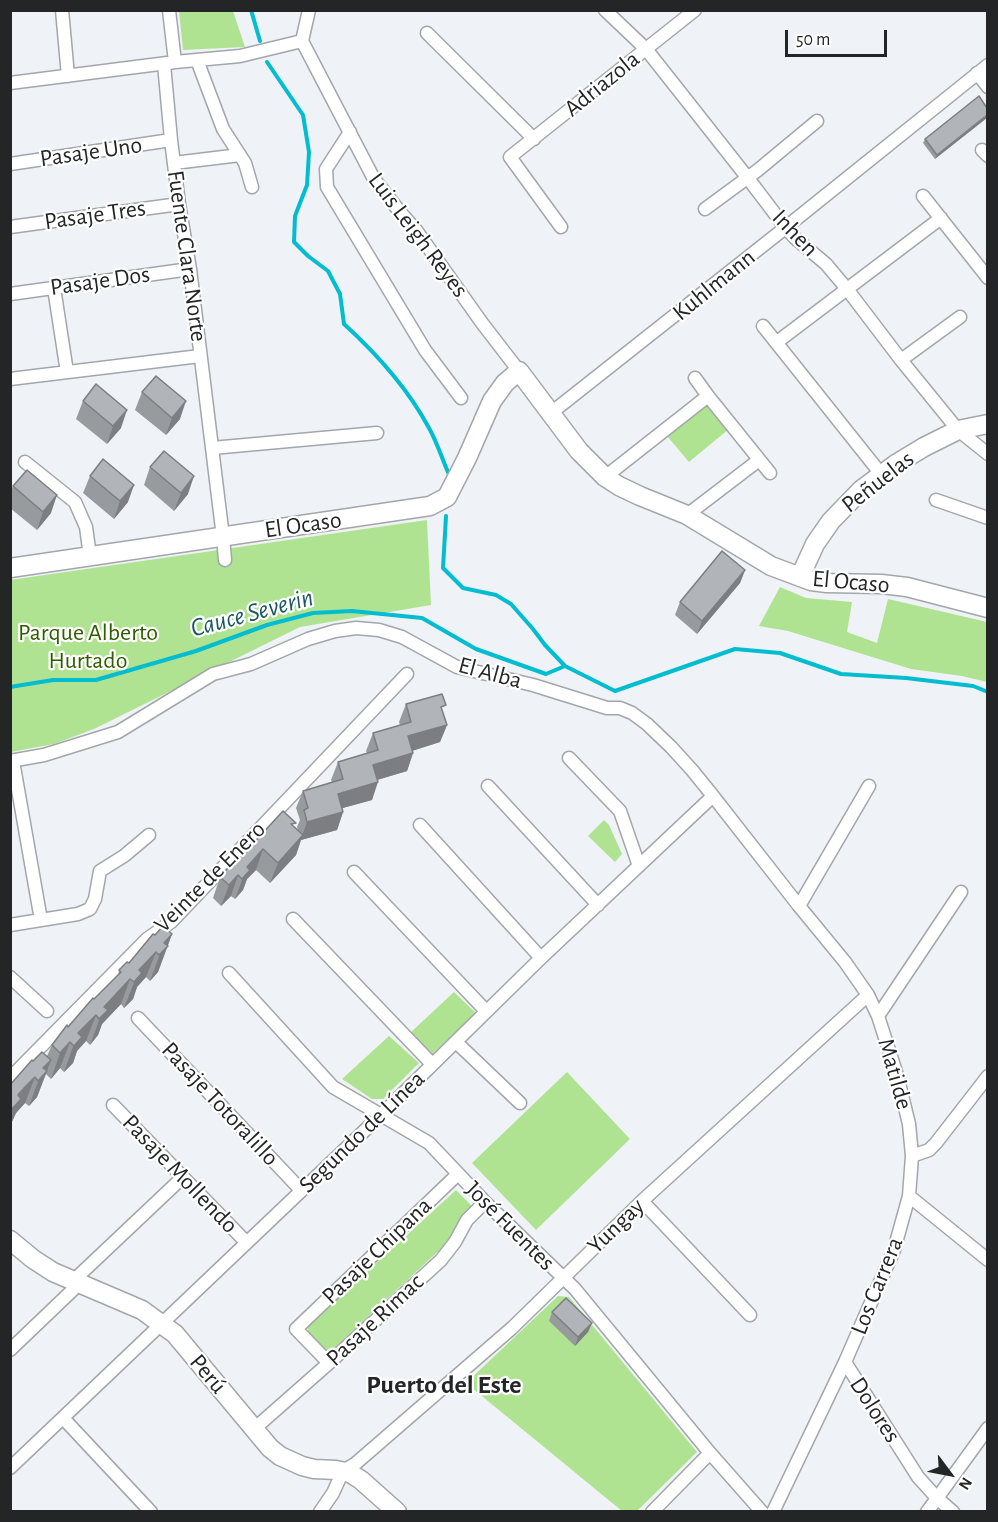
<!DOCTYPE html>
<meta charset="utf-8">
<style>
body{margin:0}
#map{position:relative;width:998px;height:1522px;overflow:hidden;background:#eff2f6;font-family:"Alegreya Sans",sans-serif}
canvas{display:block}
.frame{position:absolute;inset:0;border:12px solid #242526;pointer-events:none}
.north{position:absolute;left:920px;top:1444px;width:60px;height:60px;-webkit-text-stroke:4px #fff;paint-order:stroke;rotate:122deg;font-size:16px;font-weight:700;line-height:24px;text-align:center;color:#242526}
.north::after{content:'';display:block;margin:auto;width:21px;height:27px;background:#242526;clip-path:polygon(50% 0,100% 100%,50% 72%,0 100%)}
.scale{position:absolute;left:785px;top:30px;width:102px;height:27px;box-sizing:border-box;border:3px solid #242526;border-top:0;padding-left:8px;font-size:18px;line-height:21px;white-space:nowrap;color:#242526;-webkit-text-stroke:4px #fff;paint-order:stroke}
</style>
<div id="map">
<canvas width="998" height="1522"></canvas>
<div class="frame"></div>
<div class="north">N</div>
<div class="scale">50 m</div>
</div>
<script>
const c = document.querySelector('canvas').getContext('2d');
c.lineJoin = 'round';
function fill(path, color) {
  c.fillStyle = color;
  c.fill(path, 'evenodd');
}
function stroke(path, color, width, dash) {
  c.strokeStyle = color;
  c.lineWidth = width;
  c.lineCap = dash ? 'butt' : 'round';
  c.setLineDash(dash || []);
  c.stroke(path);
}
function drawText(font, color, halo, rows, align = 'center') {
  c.font = font + ' "Alegreya Sans",sans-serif';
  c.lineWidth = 4.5;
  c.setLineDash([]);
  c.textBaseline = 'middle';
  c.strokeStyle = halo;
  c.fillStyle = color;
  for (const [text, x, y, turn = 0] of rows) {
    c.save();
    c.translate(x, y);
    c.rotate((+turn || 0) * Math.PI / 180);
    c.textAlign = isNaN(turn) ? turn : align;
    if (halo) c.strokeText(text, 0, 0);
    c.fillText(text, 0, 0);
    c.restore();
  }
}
const green = new Path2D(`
 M179,11H233L245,47L183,50Z
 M707,403L729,429L689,462L667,436Z
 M427,520L431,605L300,627L94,729L54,744L11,752L10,580Z
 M780,587L806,598L852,602L847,632L877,643L888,599L987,622V682L962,676L911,669L788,631L759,626Z
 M604,820L609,825L622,854L615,862L588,836Z
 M454,992L476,1013L432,1054L410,1033Z
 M389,1036L419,1063L383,1099H372L342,1079Z
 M567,1072L630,1139L536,1230L472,1163Z
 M456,1190L472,1206L463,1215L446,1244L330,1352L323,1350L308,1333V1326Z
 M558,1296L569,1297L697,1452L637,1511H622L466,1383Z`);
const stream = new Path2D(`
 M251,10L260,41
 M267,62L303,115L309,152L307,185L295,216L294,242L308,256L328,271L340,294L344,324C377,354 408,389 429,428C438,444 443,462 451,479
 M446,516L443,568L463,588L496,595L511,604L533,629L545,645L565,666L615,691L735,649L780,653L841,674L906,678L973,686L988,692
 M10,687L53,680H96L196,651L267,625L313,613L352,611L422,618L476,649L546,674L565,666`);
const street = new Path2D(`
 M62,10L68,76
 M169,10L175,62
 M309,10L302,41L374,179L400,212L416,230L482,323L519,371
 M605,10L646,49L747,177L785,227L795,238L826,264L847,289L901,360L958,430L988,454
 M427,33L534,139
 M197,60L223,129L245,163L252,187
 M164,64L171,140L179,204L190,269L223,537L225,560
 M977,73L988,87
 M10,83L175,62L240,56L302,41
 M350,132L326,169L327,187L425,350L461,398
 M982,150L988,156
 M174,163L240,155
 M10,164L171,140
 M923,196L988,278
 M705,209L758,170L817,121
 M10,227L179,204
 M561,227L510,157L695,10
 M54,288L67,372
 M10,294L190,269
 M763,326L881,474
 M777,342L941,218
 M901,360L960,317
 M695,378L708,396L770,473
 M10,379L200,356
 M551,413L780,232L988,65
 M212,448L377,433
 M25,462L75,502L86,527L90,556
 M605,477L708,396
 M936,500L988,518
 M687,515L759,460
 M569,758L620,811L639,866
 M10,761L44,755L118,732L213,674L251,664L308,639L335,631L356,628L379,630L402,637L457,667L533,685L607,708H620L632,713L647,724L671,747L692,770L713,796L799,906L845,962L868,995L878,1016L897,1075L909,1124L912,1156L909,1196L894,1250L845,1362L773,1512
 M13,761L41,920
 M488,786L598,905
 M420,825L541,958
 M354,872L486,1011
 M799,906L869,786
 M293,919L432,1064
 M10,925L78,914L90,909L95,899L100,871L124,856L149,835
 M229,973L333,1087L429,1143L485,1202L575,1289L710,1453L762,1512
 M10,977L47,1011
 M878,1016L961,892
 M138,1018L301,1190
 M456,1042L520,1103
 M10,1078L147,939L171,922L407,674
 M113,1105L246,1242
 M912,1156L929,1150L936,1143L988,1076
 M909,1196L988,1260
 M642,1201L750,1315
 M73,1281L182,1178
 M10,1350L79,1284
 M845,1362L918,1477L937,1498L953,1512
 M329,1363L296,1329L458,1174
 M63,1418L151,1512
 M254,1429L329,1363L441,1260L455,1242L467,1220L485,1202
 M10,1468L381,1115L541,958L713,796
 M320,1512L333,1493L343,1471L355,1464L512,1328L642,1201L868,995
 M652,1512L710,1453
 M927,1512L988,1428`);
const secondary = new Path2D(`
 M10,568L430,506L447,497L467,458L492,401L505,383L519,371L579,451L605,477L619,486L640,496L687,515L771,566L811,581L827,583L881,584L907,587L988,608
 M800,577L815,544L831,521L861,490L896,464L924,447L958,430L988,424
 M10,1240L33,1259L53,1272L142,1310L175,1334L270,1448L280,1456L302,1466L314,1469L336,1470L350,1473L361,1480L397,1512`);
const wall = new Path2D(`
 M987,108L935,159L923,143L925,139Z
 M142,392L180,419L166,435L135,410Z
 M83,401L121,428L107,444L76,419Z
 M150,467L188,494L174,511L144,485Z
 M90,476L128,502L114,519L83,493Z
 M13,486L51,513L37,530L10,508V492Z
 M745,570L740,583L697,634L675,615L680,602Z
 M406,704L443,712L447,725L440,742L412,751L413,753L407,771L377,780L372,800L342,808L343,812L337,830L301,840L296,855L270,883L256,870L247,879L243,890L235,899L231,896L221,906L213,898L220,877L237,860L295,827L298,830L297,827L300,820L296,808L303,791L332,782L331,780L338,762L367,753L366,751L373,733L400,725L399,722Z
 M172,934L158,972L150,981L146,977L137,987L133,999L124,1008L121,1004L102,1024L98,1035L90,1045L86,1041L77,1051L73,1063L64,1072L60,1068L51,1079L46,1074L37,1097L29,1106L25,1103L16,1113L10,1126V1085L33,1061L47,1056L52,1045L118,975L119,970L129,963L155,935Z
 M552,1312L592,1323L588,1332L575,1346L549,1321Z`);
const shadedWall = new Path2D(`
 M987,115V118L935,159L937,155Z
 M186,401L180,419L166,435L172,418Z
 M127,410L121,428L107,444L113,426Z
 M194,476L188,494L174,511L181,493Z
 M134,485L128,502L114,519L120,501Z
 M57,495L51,513L37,530L43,512Z
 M745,570L740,583L697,634L702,621Z
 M447,725L440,742L402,754L408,736Z
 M413,753L407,771L367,783L373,765Z
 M378,782L372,800L332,811L338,794Z
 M343,812L337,830L301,840L296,855L270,883L278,863L302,836L307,822Z
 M263,849L256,870L247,879L243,890L235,899L247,867Z
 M238,875L231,896L221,906L229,885Z
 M172,934L158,972L150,981L164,943Z
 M156,952L146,977L137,987L133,999L124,1008L139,970Z
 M130,979L121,1004L102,1024L98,1035L90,1045L104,1007Z
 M96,1015L86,1041L77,1051L73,1063L64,1072L78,1033Z
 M70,1042L60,1068L51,1079L60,1053Z
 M51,1060L37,1097L29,1106L43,1068Z
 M35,1077L25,1103L16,1113L10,1126V1114L18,1095Z
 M592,1323L588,1332L575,1346L578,1337Z`);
const building = new Path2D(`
 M979,96L987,108V115L937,155L925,139Z
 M156,376L186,401L172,418L142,392Z
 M96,384L127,410L113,426L83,401Z
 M164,451L194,476L181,493L150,467Z
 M103,459L134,485L120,501L90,476Z
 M27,470L57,495L43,512L13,486Z
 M722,551L745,570L702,621L680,602Z
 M442,694L446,705L441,707L447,725L408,736L413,753L373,765L378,782L338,794L343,812L307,822L304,810L308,808L303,791L343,779L338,762L378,750L373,733L411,722L406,704Z
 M283,811L296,823L291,824L303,835L278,863L263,849L247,867L250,870L242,879L238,875L229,885L220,877L236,858L237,860L247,850Z
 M163,926L172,934L164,943L168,946L159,955L156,952L139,970L142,973L134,982L130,979L104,1007L108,1010L99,1019L96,1015L78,1033L82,1037L74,1046L70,1042L60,1053L52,1045L67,1025L68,1027L93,998L94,999L121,972L119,970L127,962L129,963L153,934L155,935Z
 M42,1052L51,1060L43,1068L47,1071L38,1081L35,1077L25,1087L18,1095L21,1099L13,1108L10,1106V1085L32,1060L33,1061Z
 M566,1298L592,1323L578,1337L552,1312Z`);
const streetNames = [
 ["Adriazola",602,84,-39],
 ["Pasaje Uno",91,152,-8],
 ["Pasaje Tres",95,215,-8],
 ["Inhen",795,233,46],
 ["Luis Leigh Reyes",418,235,53],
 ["Fuente Clara Norte",187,256,82],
 ["Pasaje Dos",100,281,-8],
 ["Kuhlmann",714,285,-39],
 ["Peñuelas",878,482,-38],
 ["El Ocaso",303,525,-8],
 ["El Ocaso",851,582,5],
 ["El Alba",490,673,15],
 ["Veinte de Enero",210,877,-45],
 ["Matilde",895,1074,74],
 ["Pasaje Totoralillo",220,1104,47],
 ["Segundo de Línea",362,1132,-44],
 ["Pasaje Mollendo",180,1174,46],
 ["José Fuentes",510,1226,45],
 ["Yungay",616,1226,-44],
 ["Pasaje Chipana",377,1251,-44],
 ["Los Carrera",877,1286,-68],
 ["Pasaje Rimac",375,1320,-43],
 ["Perú",208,1374,50],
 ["Dolores",875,1410,57]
];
const parkNames = [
 ["Parque Alberto",88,633],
 ["Hurtado",88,661]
];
const waterNames = [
 ["Cauce Severin",252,613,-15]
];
const neighbourhoodNames = [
 ["Puerto del Este",444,1385]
];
fill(green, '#b0e391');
stroke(stream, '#02bcd0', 4);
stroke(street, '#a3a6aa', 15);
stroke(secondary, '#a3a6aa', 21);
stroke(street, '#fff', 12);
stroke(secondary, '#fff', 18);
fill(wall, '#989b9e');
fill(shadedWall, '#7c7e81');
fill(building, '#b1b4b8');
stroke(building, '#7c7e81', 1.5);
drawText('24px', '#242526', '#fff', streetNames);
drawText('24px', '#2f5c00', '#fff', parkNames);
drawText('italic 26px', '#1b5860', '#fff', waterNames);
drawText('bold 26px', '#242526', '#fff', neighbourhoodNames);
</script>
